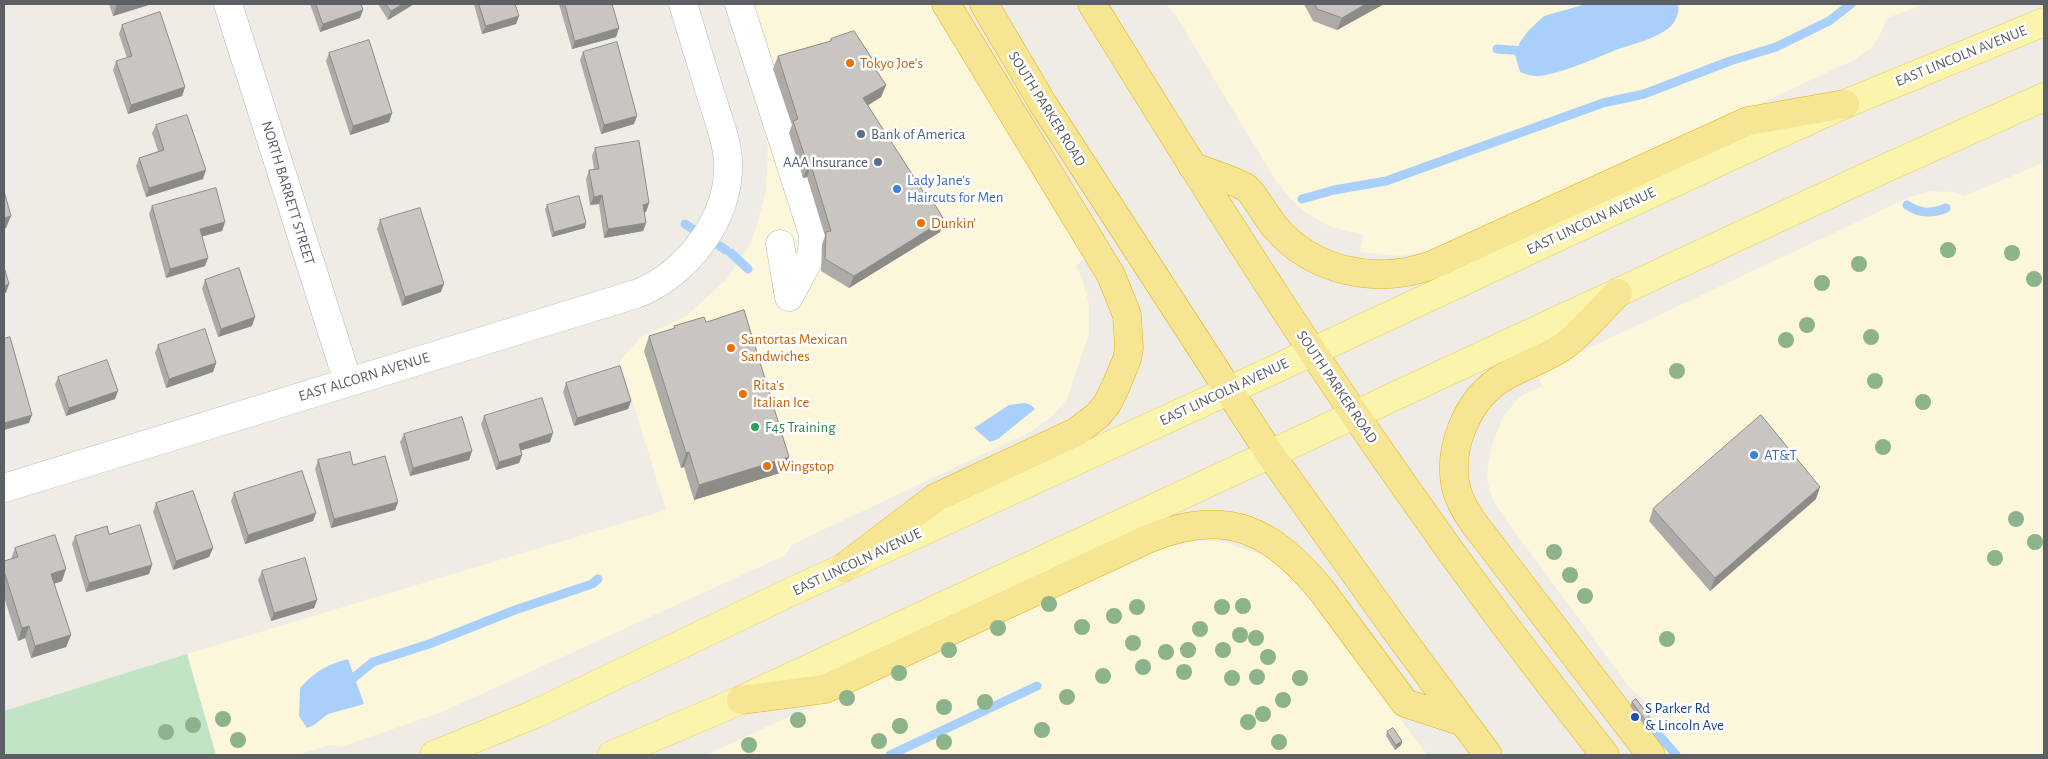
<!DOCTYPE html>
<meta charset="utf-8">
<style>
body{margin:0}
#map{position:relative;width:2048px;height:759px;overflow:hidden;background:#eeece4;font-family:"Alegreya Sans",sans-serif}
canvas{display:block}
.frame{position:absolute;inset:0;border:5px solid #5c5f64;pointer-events:none}
</style>
<div id="map">
<canvas width="2048" height="759"></canvas>
<div class="frame"></div>
</div>
<script>
const c = document.querySelector('canvas').getContext('2d');
c.lineJoin = 'round';
function fill(path, color) {
  c.fillStyle = color;
  c.fill(path, 'evenodd');
}
function stroke(path, color, width, dash) {
  c.strokeStyle = color;
  c.lineWidth = width;
  c.lineCap = dash ? 'butt' : 'round';
  c.setLineDash(dash || []);
  c.stroke(path);
}
function drawText(font, color, halo, rows, align = 'center') {
  c.font = font + ' "Alegreya Sans",sans-serif';
  c.lineWidth = 5;
  c.setLineDash([]);
  c.textBaseline = 'middle';
  c.strokeStyle = halo;
  c.fillStyle = color;
  for (const [text, x, y, turn = 0] of rows) {
    c.save();
    c.translate(x, y);
    c.rotate((+turn || 0) * Math.PI / 180);
    c.textAlign = isNaN(turn) ? turn : align;
    if (halo) c.strokeText(text, 0, 0);
    c.fillText(text, 0, 0);
    c.restore();
  }
}
const commercial = new Path2D(`
 M729,4H933L1088,255L1076,266L1082,278L1089,304V333L1067,399L1052,416L1030,432L791,545L786,555L442,712L344,746L330,745L297,755H216L187,654L666,510L620,360L640,338L686,316L726,280L750,245L758,221L766,190L768,148L759,104Z
 M1166,4H1925L1887,18L1878,39L1871,48L1852,61L1461,242L1439,250L1402,256L1360,252L1364,235L1331,227L1303,211L1291,199L1276,181L1176,16Z
 M2044,160V755H1660L1640,729L1661,714L1630,688L1506,520L1492,498L1487,480L1488,465L1492,445L1503,417L1515,402L1524,394L1542,386L1536,373L1910,197L1931,191L1952,192L1964,196L2043,163Z
 M1204,540L1229,544L1261,554L1272,560L1290,575L1303,588L1427,755H706L1134,557L1175,544Z`);
const green = new Path2D(`
 M187,654L216,755H4V711Z`);
const water = new Path2D(`
 M1586,4H1678C1680,12 1676,22 1669,28C1655,39 1633,44 1616,50C1593,59 1570,70 1546,75C1536,77 1530,76 1520,72L1515,55L1520,42L1528,31L1544,16Z
 M1025,403L1031,405L1035,409L998,439L990,442L974,428L1009,405Z
 M348,659L364,704L328,714L314,725L307,728L299,716L300,688C316,671 326,665 348,659Z`);
const stream = new Path2D(`
 M1497,49L1526,51
 M1302,199L1334,190L1386,181L1603,103L1644,94L1730,61L1776,47L1829,21L1851,4
 M1907,205C1920,214 1932,214 1946,208
 M685,224L726,250
 M731,253L748,269
 M347,683L373,662L429,644L515,610L592,584L598,579
 M1651,732L1658,734L1676,755
 M890,755L1037,686`);
const minor = new Path2D(`
 M228,4L348,382
 M739,4L813,234L812,254L789,297
 M780,244L789,297
 M4,488L636,294C687,275 731,217 728,161C727,141 719,121 713,102C703,69 693,37 683,4`);
const major = new Path2D(`
 M434,755L535,714L795,590L1228,391L1742,151L1845,104L2044,22
 M612,755L741,700L1877,172L2044,97`);
const highway = new Path2D(`
 M984,4L1043,104L1270,454L1402,639L1488,755
 M1092,4C1192,166 1293,328 1403,484C1467,576 1535,667 1605,755
 M1192,166C1208,173 1229,178 1245,187C1253,192 1267,218 1275,227C1313,272 1377,285 1432,265L1748,121L1845,104
 M1618,293C1601,309 1582,333 1564,346C1546,359 1519,367 1499,380C1466,402 1446,452 1457,491C1460,502 1466,512 1473,522L1651,755
 M843,568L935,498L1076,432L1098,415L1107,404L1115,388L1127,359L1129,348L1127,315L1111,275L946,4
 M741,700L825,689L1150,538C1227,507 1272,530 1322,591L1405,703L1463,722`);
const trees = [
 [1948,250],
 [2012,253],
 [1859,264],
 [2034,279],
 [1822,283],
 [1807,325],
 [1871,337],
 [1786,340],
 [1677,371],
 [1875,381],
 [1923,402],
 [1883,447],
 [2016,519],
 [2035,542],
 [1554,552],
 [1995,558],
 [1570,575],
 [1585,596],
 [1049,604],
 [1243,606],
 [1137,607],
 [1222,607],
 [1114,616],
 [1082,627],
 [998,628],
 [1200,629],
 [1240,635],
 [1256,638],
 [1667,639],
 [1133,643],
 [949,650],
 [1188,650],
 [1223,650],
 [1166,652],
 [1268,657],
 [1143,667],
 [1184,672],
 [899,673],
 [1103,676],
 [1257,677],
 [1232,678],
 [1300,678],
 [1067,697],
 [847,698],
 [1283,700],
 [985,702],
 [944,707],
 [1263,714],
 [223,719],
 [798,720],
 [1248,722],
 [193,725],
 [900,726],
 [1042,730],
 [166,732],
 [238,740],
 [879,741],
 [944,742],
 [1279,742],
 [749,745]
];
const wall = new Path2D(`
 M109,4H152L113,16Z
 M310,4H361L360,18L320,32Z
 M378,4H414L388,20Z
 M474,4H515L519,16L516,24L482,34Z
 M559,4H612L619,28L616,37L572,49Z
 M1304,4H1384L1337,30L1313,21Z
 M122,25L185,87L182,96L128,114L113,70L116,61L127,58L119,34Z
 M831,39L875,63L874,67L886,85L881,97L868,105L940,232L849,288L821,271L822,244L825,236L807,177L803,178L789,133L792,125L773,69L778,56L829,42Z
 M583,52L634,124L601,134L580,60Z
 M329,53L392,113L389,122L350,135L326,61Z
 M156,125L203,179L146,197L136,166L139,158L158,151L152,133Z
 M595,148L649,203L646,212H644L646,223L643,231L604,238L599,204L590,205L586,179L589,170L594,169L592,156Z
 M547,205L585,228L552,237L545,209Z
 M152,206L225,222L222,231L202,236L205,266L166,278L149,214Z
 M380,220L441,292L402,306L377,229Z
 M205,280L252,326L218,337L202,289Z
 M674,326L783,472L694,500L684,467L681,468L644,351L649,336L673,329Z
 M158,345L216,363L213,372L166,388L155,353Z
 M58,377L115,399L66,416L55,385Z
 M566,383L631,401L628,409L574,426L563,392Z
 M484,416L550,442L521,450L522,455L519,463L496,470L481,424Z
 M404,434L472,451L469,460L410,476L400,442Z
 M318,460L353,465L398,502L395,510L331,528L315,469Z
 M234,493L316,513L313,521L245,544L231,501Z
 M1816,499L1710,591L1649,521L1653,509Z
 M156,503L213,548L209,557L173,570L153,512Z
 M109,534L152,565L149,574L86,592L72,544L75,536Z
 M15,548L62,581L54,584L71,635L66,647L31,658L25,638L18,641L4,597V561L11,559Z
 M262,571L317,600L314,608L271,621L258,580Z
 M1632,702L1650,717L1648,721L1644,725L1630,706Z
 M1387,732L1402,741L1401,745L1395,750L1386,736Z`);
const shadedWall = new Path2D(`
 M117,4H152L113,16Z
 M403,4H414L388,20L391,11Z
 M1366,4H1384L1337,30L1342,18Z
 M363,10L360,18L320,32L323,24Z
 M519,16L516,24L482,34L486,26Z
 M619,28L616,37L572,49L575,41Z
 M886,85L881,97L859,111L863,98Z
 M185,87L182,96L128,114L131,105Z
 M392,113L389,122L350,135L353,126Z
 M637,116L634,124L601,134L604,125Z
 M811,165L807,177L803,178L808,166Z
 M206,170L203,179L146,197L149,188Z
 M602,195L599,204L590,205L594,197Z
 M649,203L646,212L640,213L643,205Z
 M11,216L6,228L4,229V218Z
 M944,220L940,232L849,288L854,276Z
 M225,222L222,231L197,238L200,229Z
 M586,223L585,228L552,237L554,232Z
 M646,223L643,231L604,238L608,229Z
 M208,258L205,266L166,278L170,269Z
 M9,284L6,293H4V286Z
 M444,284L441,292L402,306L405,297Z
 M255,317L252,326L218,337L221,329Z
 M216,363L213,372L166,388L169,379Z
 M118,391L115,399L66,416L69,408Z
 M631,401L628,409L574,426L577,418Z
 M32,415L29,423L4,430V423Z
 M553,433L550,442L516,452L519,444Z
 M472,451L469,460L410,476L413,468Z
 M689,452L684,467L681,468L686,453Z
 M522,455L519,463L496,470L499,462Z
 M789,457L783,472L694,500L699,485Z
 M1820,487L1816,499L1710,591L1715,578Z
 M398,502L395,510L331,528L334,519Z
 M316,513L313,521L245,544L248,535Z
 M213,548L209,557L173,570L176,561Z
 M152,565L149,574L86,592L89,583Z
 M66,569L62,581L47,586L51,574Z
 M317,600L314,608L271,621L274,613Z
 M29,626L25,638L18,641L22,628Z
 M71,635L66,647L31,658L35,646Z
 M1650,717L1648,721L1644,725L1645,720Z
 M1402,741L1401,745L1395,750L1396,745Z`);
const building = new Path2D(`
 M316,4H361L363,10L323,24Z
 M386,4H403L391,11Z
 M479,4H515L519,16L486,26Z
 M565,4H612L619,28L575,41Z
 M1315,4H1366L1342,18L1317,9Z
 M160,12L185,87L131,105L116,61L132,56L122,25Z
 M854,31L875,63L872,64L886,85L863,98L928,199L931,198L944,220L854,276L825,259L826,232L831,231L811,165L808,166L793,121L798,119L778,56L831,41V39Z
 M369,40L392,113L353,126L329,53Z
 M617,42L637,116L604,125L583,52Z
 M187,115L206,170L149,188L139,158L164,150L156,125Z
 M639,141L649,203L643,205L646,223L608,229L602,195L594,197L589,170L599,169L595,148Z
 M216,188L225,222L200,229L208,258L170,269L152,206Z
 M4,191L11,216L4,218Z
 M579,196L586,223L554,232L547,205Z
 M420,208L444,284L405,297L380,220Z
 M4,267L9,284L4,286Z
 M239,268L255,317L221,329L205,280Z
 M744,310L789,457L699,485L689,452L686,453L649,336L675,328L674,326L704,317L706,322Z
 M205,329L216,363L169,379L158,345Z
 M10,337L32,415L4,423V339Z
 M107,360L118,391L69,408L58,377Z
 M620,366L631,401L577,418L566,383Z
 M542,398L553,433L519,444L522,455L499,462L484,416Z
 M1761,415L1820,487L1715,578L1653,509Z
 M462,417L472,451L413,468L404,434Z
 M350,452L353,465L385,456L398,502L334,519L318,460Z
 M302,471L316,513L248,535L234,493Z
 M193,491L213,548L176,561L156,503Z
 M140,525L152,565L89,583L75,536L107,526L109,534Z
 M55,535L66,569L51,574L71,635L35,646L29,626L22,628L4,571V561L18,557L15,548Z
 M305,558L317,600L274,613L262,571Z
 M1636,699L1650,717L1645,720L1632,702Z
 M1393,728L1402,741L1396,745L1387,732Z`);
const markers = [
 [850,63,5,"#e8710a"],
 [861,134,5,"#5c6f8a"],
 [878,162,5,"#5c6f8a"],
 [897,189,5,"#3f7fe0"],
 [921,223,5,"#e8710a"],
 [731,348,5,"#e8710a"],
 [743,394,5,"#e8710a"],
 [755,427,5,"#2e9e5b"],
 [1754,455,5,"#3f7fe0"],
 [767,466,5,"#e8710a"],
 [1635,717,5,"#1a4fb4"]
];
const streetNames = [
 ["EAST LINCOLN AVENUE",1961,56,-22],
 ["SOUTH PARKER ROAD",1047,109,58],
 ["NORTH BARRETT STREET",288,193,73],
 ["EAST LINCOLN AVENUE",1591,221,-25],
 ["EAST ALCORN AVENUE",364,377,-17],
 ["SOUTH PARKER ROAD",1337,387,56],
 ["EAST LINCOLN AVENUE",1224,392,-25],
 ["EAST LINCOLN AVENUE",857,562,-25]
];
const foodNames = [
 ["Tokyo Joe’s",860,63],
 ["Dunkin'",931,223],
 ["Santortas Mexican",741,339],
 ["Sandwiches",741,356],
 ["Rita's",753,385],
 ["Italian Ice",753,402],
 ["Wingstop",777,466]
];
const serviceNames = [
 ["Bank of America",871,134],
 ["AAA Insurance",868,162,"right"]
];
const shopNames = [
 ["Lady Jane's",907,180],
 ["Haircuts for Men",907,197],
 ["AT&T",1764,455]
];
const leisureNames = [
 ["F45 Training",765,427]
];
const transitNames = [
 ["S Parker Rd",1645,708],
 ["& Lincoln Ave",1645,725]
];
fill(commercial, '#fcf7db');
fill(green, '#c2e4c5');
fill(water, '#a8d0fa');
stroke(stream, '#a8d0fa', 9);
stroke(minor, '#b7b9bd', 29);
stroke(major, '#e9ce62', 29);
stroke(highway, '#e4b20e', 29);
stroke(minor, '#fff', 28);
stroke(major, '#faf4ad', 28);
stroke(highway, '#f6e593', 28);
c.fillStyle = '#8cb38c';
for (const [x, y] of trees) {
  c.beginPath();
  c.arc(x, y, 8, 0, 2 * Math.PI);
  c.fill();
}
fill(wall, '#adaaa7');
fill(shadedWall, '#8d8b88');
fill(building, '#c9c6c2');
stroke(building, '#8d8b88', 1);
for (const [x, y, r, color] of markers) {
  const dot = new Path2D();
  dot.arc(x, y, r, 0, 2 * Math.PI);
  c.fillStyle = color;
  c.fill(dot);
  stroke(dot, '#fff', 2);
}
drawText('15px', '#5c5f64', '#fff', streetNames);
drawText('15px', '#c56008', '#fff', foodNames, 'left');
drawText('15px', '#4e5e75', '#fff', serviceNames, 'left');
drawText('15px', '#366cbe', '#fff', shopNames, 'left');
drawText('15px', '#27864d', '#fff', leisureNames, 'left');
drawText('15px', '#164399', '#fff', transitNames, 'left');
</script>
